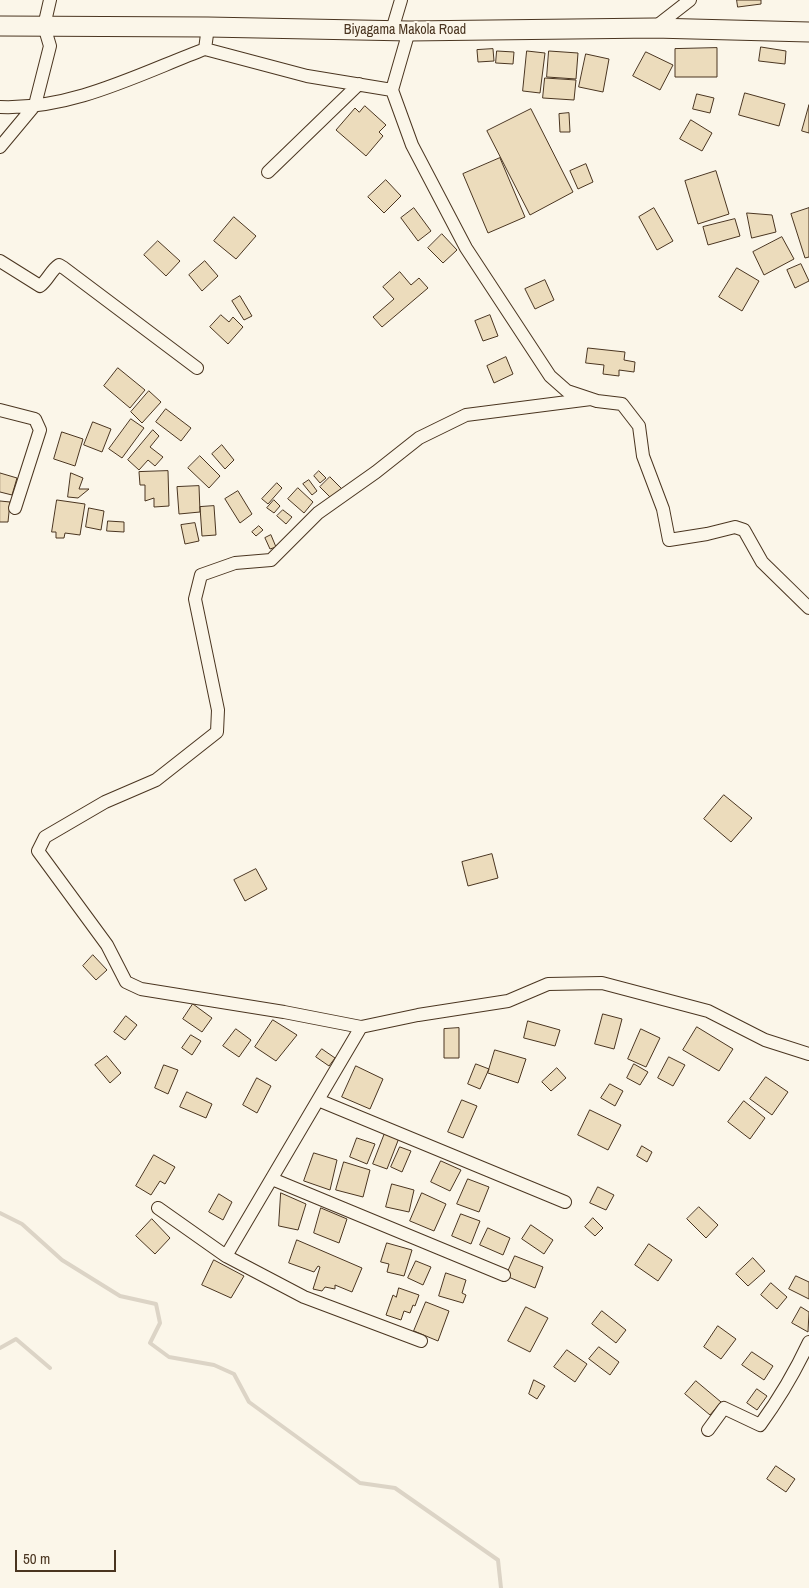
<!DOCTYPE html>
<style>
body{margin:0}
#map{position:relative;width:809px;height:1588px;overflow:hidden;background:#fbf6e9;font-family:"Archivo Narrow",sans-serif}
canvas{display:block}
.scale{position:absolute;left:15px;top:1550px;width:101px;height:22px;box-sizing:border-box;border:2px solid #4a3520;border-top:0;padding-left:6px;font-size:15px;line-height:18px;white-space:nowrap;color:#4a3520;-webkit-text-stroke:4px #fbf6e9;paint-order:stroke}
</style>
<div id="map">
<canvas width="809" height="1588"></canvas>
<div class="scale">50 m</div>
</div>
<script>
const c = document.querySelector('canvas').getContext('2d');
c.lineJoin = 'round';
function stroke(path, color, width, dash) {
  c.strokeStyle = color;
  c.lineWidth = width;
  c.lineCap = dash ? 'butt' : 'round';
  c.setLineDash(dash || []);
  c.stroke(path);
}
function fill(path, color) {
  c.fillStyle = color;
  c.fill(path, 'evenodd');
}
function drawText(font, color, halo, rows, align = 'center') {
  c.font = font + ' "Archivo Narrow",sans-serif';
  c.lineWidth = 4;
  c.setLineDash([]);
  c.textBaseline = 'middle';
  c.strokeStyle = halo;
  c.fillStyle = color;
  for (const [text, x, y, turn = 0] of rows) {
    c.save();
    c.translate(x, y);
    c.rotate((+turn || 0) * Math.PI / 180);
    c.textAlign = isNaN(turn) ? turn : align;
    if (halo) c.strokeText(text, 0, 0);
    c.fillText(text, 0, 0);
    c.restore();
  }
}
const stream = new Path2D(`
 M0,1213L22,1224L62,1260L120,1296L156,1304L160,1323L150,1343L169,1357L214,1365L234,1374L249,1402L360,1483L395,1488L498,1560L501,1588
 M0,1348L16,1339L50,1368`);
const building = new Path2D(`
 M737,0H761V4L738,7Z
 M761,47L786,51L785,64L759,61Z
 M717,48V77H675V49Z
 M493,49L494,61L478,62L477,50Z
 M497,51L514,52L513,64L496,63Z
 M527,51L545,53L540,93L523,91Z
 M549,51L578,53L576,79L547,77Z
 M646,52L673,65L660,90L633,76Z
 M586,54L609,59L603,92L579,87Z
 M545,78L576,80L574,100L543,98Z
 M745,93L785,104L779,126L739,115Z
 M697,94L714,98L710,113L693,109Z
 M809,105V133L802,131Z
 M365,106L386,125L379,132L383,136L366,156L336,130L355,108L359,112Z
 M531,109L573,192L530,215L487,131Z
 M569,113L570,132H560L559,114Z
 M691,120L712,133L702,151L680,139Z
 M500,158L525,217L488,233L463,174Z
 M586,164L593,182L578,189L570,171Z
 M716,171L729,214L698,224L685,181Z
 M386,180L401,196L384,213L368,197Z
 M414,208L431,231L418,241L401,218Z
 M654,208L673,241L657,250L639,217Z
 M809,208V257L805,258L791,214Z
 M747,213L772,215L776,232L752,238Z
 M234,217L256,236L236,259L214,241Z
 M735,219L740,236L708,245L703,227Z
 M442,234L457,250L443,263L428,248Z
 M782,237L794,259L764,275L753,252Z
 M158,241L180,261L166,276L144,255Z
 M205,261L218,276L202,291L189,275Z
 M801,264L809,281L795,288L787,270Z
 M737,268L759,281L742,311L719,297Z
 M400,272L411,285L419,278L428,288L382,327L373,317L394,299L383,287Z
 M545,280L554,300L535,309L525,289Z
 M240,296L252,316L244,320L232,301Z
 M221,315L229,322L233,317L243,327L228,344L210,327Z
 M490,315L498,336L483,341L475,321Z
 M588,348L625,352L624,360L635,362L634,372L619,370V376L603,374L604,365L586,363Z
 M506,357L513,374L494,383L487,366Z
 M118,368L145,390L130,408L104,386Z
 M149,391L161,402L142,423L131,412Z
 M166,409L191,428L181,441L156,422Z
 M131,419L144,428L122,458L109,449Z
 M93,422L111,429L102,452L84,445Z
 M153,430L159,436L150,447L163,457L155,466L148,460L139,470L128,460Z
 M62,432L83,439L75,466L54,459Z
 M222,445L234,460L225,469L212,454Z
 M200,456L220,476L209,488L188,468Z
 M168,471L169,506L154,507V498L145,501V485H140L139,472Z
 M319,471L326,478L320,483L314,476Z
 M0,473L17,478L12,495L0,492Z
 M71,473L83,478L79,489H89L78,498L68,497Z
 M330,477L342,489L332,499L320,487Z
 M309,480L317,491L312,495L303,484Z
 M277,483L282,488L268,504L262,499Z
 M199,486L200,512L179,514L177,487Z
 M298,488L313,502L304,513L288,499Z
 M238,491L252,514L240,523L225,499Z
 M57,500L85,504L80,535L65,533L64,538H56V532H52Z
 M274,500L280,506L274,513L267,508Z
 M0,501L10,502L8,522H0Z
 M214,506L216,535L202,536L200,507Z
 M89,508L104,511L101,530L86,527Z
 M283,510L292,517L286,524L277,516Z
 M108,521L124,522V532L107,531Z
 M195,523L199,541L185,544L181,525Z
 M259,526L263,530L256,536L252,532Z
 M271,535L276,547L270,549L265,538Z
 M724,795L752,818L731,842L704,819Z
 M492,854L498,878L468,886L462,862Z
 M256,869L267,889L245,901L234,880Z
 M93,955L107,970L96,980L83,966Z
 M193,1004L212,1018L202,1032L183,1019Z
 M603,1014L622,1019L614,1049L595,1044Z
 M126,1016L137,1025L125,1040L114,1032Z
 M273,1020L297,1035L276,1061L255,1047Z
 M528,1021L560,1030L555,1046L524,1038Z
 M697,1027L733,1049L719,1071L683,1050Z
 M459,1028V1058H444V1029Z
 M236,1029L251,1040L239,1057L223,1046Z
 M641,1029L660,1038L646,1067L628,1059Z
 M191,1035L201,1041L192,1055L182,1048Z
 M322,1049L335,1058L329,1066L316,1057Z
 M495,1050L526,1059L518,1083L488,1073Z
 M107,1056L121,1073L110,1083L95,1065Z
 M669,1057L685,1065L673,1086L658,1078Z
 M476,1064L489,1069L480,1089L468,1084Z
 M634,1064L648,1072L640,1085L627,1078Z
 M164,1065L178,1070L168,1094L155,1088Z
 M356,1066L383,1079L370,1109L342,1097Z
 M557,1068L566,1078L551,1091L542,1082Z
 M766,1077L788,1092L772,1115L750,1099Z
 M257,1078L271,1086L257,1113L243,1105Z
 M610,1084L623,1091L615,1106L601,1098Z
 M187,1092L212,1104L206,1118L180,1107Z
 M462,1100L477,1106L463,1138L448,1132Z
 M744,1101L765,1118L750,1139L728,1122Z
 M590,1110L621,1125L608,1150L578,1135Z
 M385,1133L399,1138L387,1169L373,1164Z
 M357,1138L375,1144L367,1164L350,1157Z
 M642,1146L652,1152L647,1162L637,1156Z
 M400,1147L411,1151L402,1172L391,1167Z
 M314,1153L337,1160L330,1190L304,1181Z
 M154,1155L175,1167L165,1184L160,1181L151,1195L136,1186Z
 M441,1161L461,1170L450,1191L431,1182Z
 M344,1162L370,1170L363,1197L336,1190Z
 M468,1179L489,1187L479,1212L457,1204Z
 M392,1184L414,1190L409,1212L386,1207Z
 M598,1187L614,1195L606,1210L590,1203Z
 M281,1193L306,1204L298,1230L279,1226Z
 M422,1193L446,1204L434,1231L410,1221Z
 M219,1194L232,1202L223,1220L209,1212Z
 M699,1207L718,1225L706,1238L687,1219Z
 M321,1208L347,1219L339,1243L314,1233Z
 M461,1214L480,1221L471,1244L452,1236Z
 M593,1218L603,1228L595,1236L585,1227Z
 M152,1219L170,1238L155,1254L136,1236Z
 M531,1225L553,1240L544,1254L522,1239Z
 M488,1228L510,1238L503,1255L480,1245Z
 M297,1240L362,1268L352,1292L335,1285V1289L325,1287L322,1291L313,1289L320,1267L318,1266L314,1272L289,1263Z
 M387,1243L412,1250L404,1276L387,1272L389,1264L381,1262Z
 M649,1244L672,1260L658,1281L635,1265Z
 M515,1256L543,1267L535,1288L506,1276Z
 M753,1258L765,1271L748,1286L736,1274Z
 M214,1260L244,1276L231,1298L202,1285Z
 M416,1261L431,1267L423,1285L408,1278Z
 M446,1273L466,1280L462,1293L466,1295L463,1303L439,1296Z
 M796,1276L809,1282V1299L789,1289Z
 M771,1283L787,1297L777,1309L761,1295Z
 M399,1288L419,1295L415,1306L413,1305L410,1313L404,1311L401,1320L386,1315L393,1295L396,1297Z
 M426,1302L449,1311L438,1341L414,1331Z
 M526,1307L548,1318L530,1352L508,1341Z
 M801,1307L809,1312L808,1332L792,1323Z
 M602,1311L626,1330L616,1343L592,1324Z
 M718,1326L736,1339L721,1359L704,1347Z
 M599,1347L619,1362L610,1375L589,1359Z
 M567,1350L587,1364L575,1382L554,1367Z
 M752,1352L773,1366L764,1380L742,1365Z
 M534,1380L545,1386L537,1399L529,1394Z
 M696,1381L721,1402L710,1415L685,1394Z
 M757,1389L767,1396L757,1410L747,1403Z
 M776,1466L795,1479L786,1492L767,1479Z`);
const minor = new Path2D(`
 M208,27L205,49L307,76L392,90
 M654,28L690,0
 M392,30L401,0
 M409,31L392,90L412,145L466,248L550,376L567,391L597,401L622,404L639,426L643,456L663,509L669,540L707,534L735,527L744,530L762,562L809,608
 M0,107C72,110 139,74 205,49
 M0,147L35,105L50,46L44,26L50,0
 M268,172L359,84
 M0,261L40,286C48,280 51,270 59,265L64,268L197,368
 M0,410L35,419L40,430L15,508
 M361,1027L284,1012L141,989L126,982L107,945L38,851L45,837L105,802L156,780L217,732L218,710L195,599L201,575L235,563L271,560L318,513L376,472L419,438L466,415L591,399
 M318,1100L565,1202
 M272,1179L504,1275
 M158,1208L226,1256L304,1297L421,1341
 M226,1256L361,1027L418,1015L508,1001L548,984L602,983L708,1011L765,1040L809,1054
 M708,1430L724,1408L760,1425C779,1399 795,1372 809,1342`);
const primary = new Path2D(`
 M0,26L208,27L409,31L654,28L809,32`);
const streetNames = [
 ["Biyagama Makola Road",405,30]
];
stroke(stream, '#dcd4c6', 4);
fill(building, '#ecdcbc');
stroke(building, '#4a3520', 1);
stroke(minor, '#4a3520', 14);
stroke(primary, '#4a3520', 21);
stroke(minor, '#fbf6e9', 12);
stroke(primary, '#fbf6e9', 19);
drawText('14px', '#4a3520', '#fbf6e9', streetNames);
</script>
